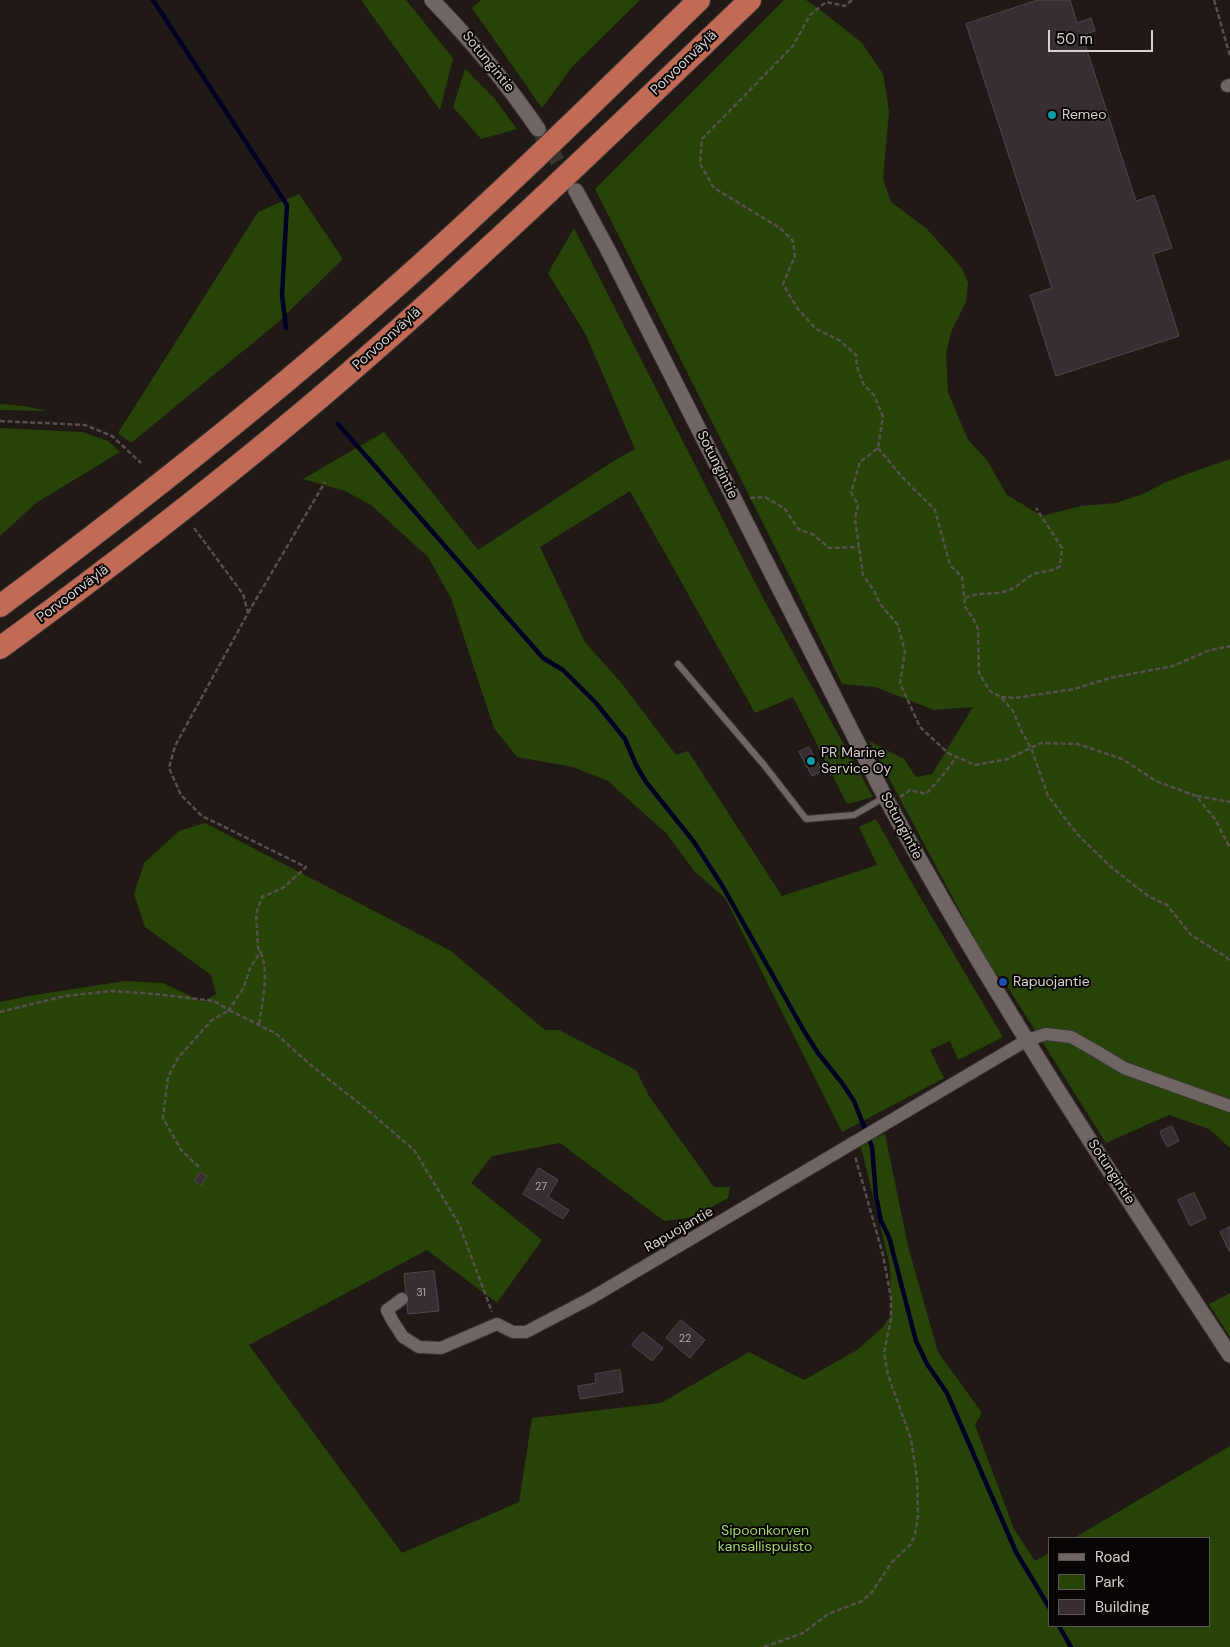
<!DOCTYPE html>
<meta charset="utf-8">
<style>
body{margin:0}
#map{position:relative;width:1230px;height:1647px;overflow:hidden;background:#201916;font-family:"DM Sans",sans-serif}
canvas{display:block}
.legend{position:absolute;left:1048px;top:1537px;width:162px;height:90px;box-sizing:border-box;background:#080504;border:1px solid #5b5755;margin:0;padding:6px 9px;list-style:none;font-size:15px;color:#d7d1cf}
.legend li{display:flex;align-items:center;gap:10px;height:25px}
.legend b{width:25px;border:1px solid #5b5755}
.scale{position:absolute;left:1048px;top:30px;width:105px;height:22px;box-sizing:border-box;border:2px solid #d7d1cf;border-top:0;padding-left:6px;font-size:15px;line-height:18px;white-space:nowrap;color:#d7d1cf;-webkit-text-stroke:4px #080504;paint-order:stroke}
</style>
<div id="map">
<canvas width="1230" height="1647"></canvas>
<ul class="legend">
<li><b style="height:6px;background:#6f6663"></b>Road</li>
<li><b style="height:14px;background:#274308"></b>Park</li>
<li><b style="height:14px;background:#362e32"></b>Building</li>
</ul>
<div class="scale">50 m</div>
</div>
<script>
const c = document.querySelector('canvas').getContext('2d');
c.lineJoin = 'round';
function fill(path, color) {
  c.fillStyle = color;
  c.fill(path, 'evenodd');
}
function stroke(path, color, width, dash) {
  c.strokeStyle = color;
  c.lineWidth = width;
  c.lineCap = dash ? 'butt' : 'round';
  c.setLineDash(dash || []);
  c.stroke(path);
}
function drawText(font, color, halo, rows, align = 'center') {
  c.font = font + ' "DM Sans",sans-serif';
  c.lineWidth = 4;
  c.setLineDash([]);
  c.textBaseline = 'middle';
  c.strokeStyle = halo;
  c.fillStyle = color;
  for (const [text, x, y, turn = 0] of rows) {
    c.save();
    c.translate(x, y);
    c.rotate((+turn || 0) * Math.PI / 180);
    c.textAlign = isNaN(turn) ? turn : align;
    if (halo) c.strokeText(text, 0, 0);
    c.fillText(text, 0, 0);
    c.restore();
  }
}
const green = new Path2D(`
 M361,0H406L453,58L440,110Z
 M481,0H640L572,67L542,108L472,8Z
 M784,0H806L823,12L862,43L883,74L889,111L883,179L891,202L926,228L962,268L968,283L966,302L951,332L946,354L948,392L968,440L987,460L1007,495L1042,516L1081,506L1116,503L1143,494L1166,482L1195,471L1230,459V1148L1209,1129L1169,1115L1106,1143L1004,981L991,969L869,741L904,759L916,777L932,774L973,707L934,710L875,687L842,684L793,583L595,189Z
 M465,69L494,98L517,129L481,139L453,107Z
 M299,194L343,259L276,324L131,443L118,433L258,212Z
 M574,228L764,600L873,797L847,804L793,697L755,713L630,491L540,547L585,642L623,685L676,755L688,751L782,896L877,865L859,827L876,819L920,897L1003,1037L958,1060L950,1041L930,1050L944,1078L842,1132L725,898L694,871L667,834L608,781L573,767L517,757L494,728L451,598L428,557L371,505L345,491L303,479L384,432L478,550L612,462L635,449L586,335L548,273Z
 M0,404L25,406L48,411L0,410Z
 M0,428L82,432L108,441L120,452L36,503L0,536Z
 M205,823L451,951L545,1030H559L636,1070L649,1096L714,1187H730L728,1198L694,1217L664,1221L560,1143L492,1156L471,1183L542,1240L497,1303L427,1250L249,1345L402,1553L519,1502L532,1418L661,1403L749,1352L804,1380L857,1350L883,1327L891,1315L890,1266L860,1143L885,1134L908,1246L938,1352L982,1413L975,1425L1014,1529L1035,1561L1049,1553V1626H1209V1538H1074L1230,1446V1647H0V1002L28,996L125,981L163,983L203,1002L216,994L211,975L145,927L134,894L144,863L179,831Z
 M1230,1293V1337L1209,1304Z`);
const stream = new Path2D(`
 M153,0L287,205L282,295L286,328
 M338,424L543,658L563,670L596,703L625,739L636,765L646,782L694,842L723,887L804,1031L818,1053L842,1083L854,1101L872,1147L876,1196L881,1221L889,1237L916,1341L927,1364L947,1393L1016,1552L1049,1607
 M1059,1626L1071,1647`);
const building = new Path2D(`
 M1038,0H1070L1077,23L1091,18L1095,31L1082,35L1136,201L1154,195L1172,248L1153,254L1179,336L1056,376L1030,295L1052,288L966,24Z
 M809,747L822,771L812,776L799,752Z
 M1172,1126L1179,1141L1167,1147L1160,1132Z
 M539,1168L558,1180L548,1197L569,1210L563,1219L523,1194Z
 M200,1172L207,1176L201,1185L195,1182Z
 M1194,1193L1206,1218L1190,1226L1178,1200Z
 M1230,1227V1251H1229L1220,1232Z
 M434,1271L439,1311L408,1314L404,1274Z
 M681,1320L705,1340L690,1358L666,1338Z
 M643,1332L663,1348L652,1361L632,1345Z
 M620,1370L623,1392L580,1399L578,1386L596,1383L595,1374Z`);
const tertiaryTunnel = new Path2D(`
 M538,129L571,183`);
const path = new Path2D(`
 M852,0L845,6L826,2L810,15L793,46L702,139L700,164L714,188L780,228L793,241L795,256L783,284L797,308L816,329L839,340L856,355L857,367L864,385L874,395L883,417L878,448L860,462L851,492L858,505L855,519L863,575L874,591L880,604L898,625L905,652L900,683L920,727L948,753L975,765L1008,759L1041,743L1078,744L1122,759L1156,781L1196,796L1215,819L1230,848
 M1214,0L1230,56
 M0,421L85,425L112,436L141,463
 M878,448L903,478L935,510L950,565L962,577L965,607L974,620L978,629L979,673L990,691L1001,697L1013,711L1021,730L1031,748L1048,796L1078,835L1111,867L1148,896L1167,905L1191,935L1226,957L1230,961
 M750,498L765,497L785,509L798,529L814,535L829,548L859,547
 M194,528L243,594L248,613L175,746L169,768L181,795L202,816L306,867L283,888L262,897L256,914L258,948C271,966 262,1003 259,1024
 M965,598C977,592 990,595 1003,592C1019,588 1021,580 1034,574C1043,571 1052,572 1060,566L1062,548L1036,508
 M248,613L325,482
 M1001,697L1015,698L1074,689L1110,678L1173,666L1210,650L1230,646
 M1197,796L1230,802
 M900,797L910,790L926,794L943,775L956,757
 M0,1012L65,996L111,991L155,994L214,1001L229,1010L244,987L250,968L261,951
 M199,1167L181,1150L163,1118L168,1077L178,1058L211,1021L229,1010L275,1033L313,1067L364,1107L414,1150L459,1224L492,1312
 M764,1647L803,1633L828,1614L862,1601L872,1592L892,1562L910,1545L915,1535L918,1516L917,1478L911,1439L888,1375L884,1353L891,1319V1298L883,1255L855,1156`);
const service = new Path2D(`
 M678,664L764,765L806,819L854,815L885,797`);
const minor = new Path2D(`
 M1227,86L1230,85
 M402,1299L387,1310L392,1320L403,1337L419,1347L441,1348L497,1324L513,1332H526L591,1298L1027,1040L1046,1034L1071,1037L1096,1051L1124,1068L1230,1106`);
const tertiary = new Path2D(`
 M432,0C471,40 506,82 538,129
 M576,191L608,250L885,797C989,989 1109,1172 1230,1355`);
const motorway = new Path2D(`
 M0,606C137,504 271,398 398,285C502,193 600,96 699,0
 M0,648C131,552 260,452 382,344C508,233 629,116 750,0`);
const markers = [
 [1052,115,5,"#0f9aa8"],
 [811,761,5,"#0f9aa8"],
 [1003,982,5,"#1a4fb4"]
];
const numberNames = [
 ["27",541,1187],
 ["31",421,1293],
 ["22",685,1339]
];
const streetNames = [
 ["Sotungintie",488,62,51],
 ["Porvoonväylä",684,63,-44],
 ["Porvoonväylä",387,339,-42],
 ["Sotungintie",717,465,63],
 ["Porvoonväylä",73,594,-37],
 ["Sotungintie",901,826,62],
 ["Sotungintie",1111,1172,57],
 ["Rapuojantie",679,1230,-30]
];
const poiNames = [
 ["Remeo",1062,115],
 ["PR Marine",821,753],
 ["Service Oy",821,769],
 ["Rapuojantie",1013,982]
];
const parkNames = [
 ["Sipoonkorven",765,1531],
 ["kansallispuisto",765,1547]
];
fill(green, '#274308');
stroke(stream, '#000025', 4.5);
fill(building, '#362e32');
stroke(building, '#50474b', 1);
stroke(tertiaryTunnel, '#3b3532', 15, [15, 8]);
stroke(service, '#3a3634', 8);
stroke(minor, '#3a3634', 14);
stroke(tertiary, '#3a3634', 17);
stroke(motorway, '#3a3634', 24);
stroke(path, '#57504e', 2.5, [5, 2.5]);
stroke(service, '#6f6663', 6);
stroke(minor, '#6f6663', 12);
stroke(tertiary, '#6f6663', 15);
stroke(motorway, '#c16b57', 22);
for (const [x, y, r, color] of markers) {
  const dot = new Path2D();
  dot.arc(x, y, r, 0, 2 * Math.PI);
  c.fillStyle = color;
  c.fill(dot);
  stroke(dot, '#080504', 2);
}
drawText('11px', '#afa8a8', null, numberNames);
drawText('14px', '#d7d1cf', '#080504', streetNames);
drawText('14px', '#d7d1cf', '#080504', poiNames, 'left');
drawText('14px', '#9fd86d', '#080504', parkNames);
</script>
